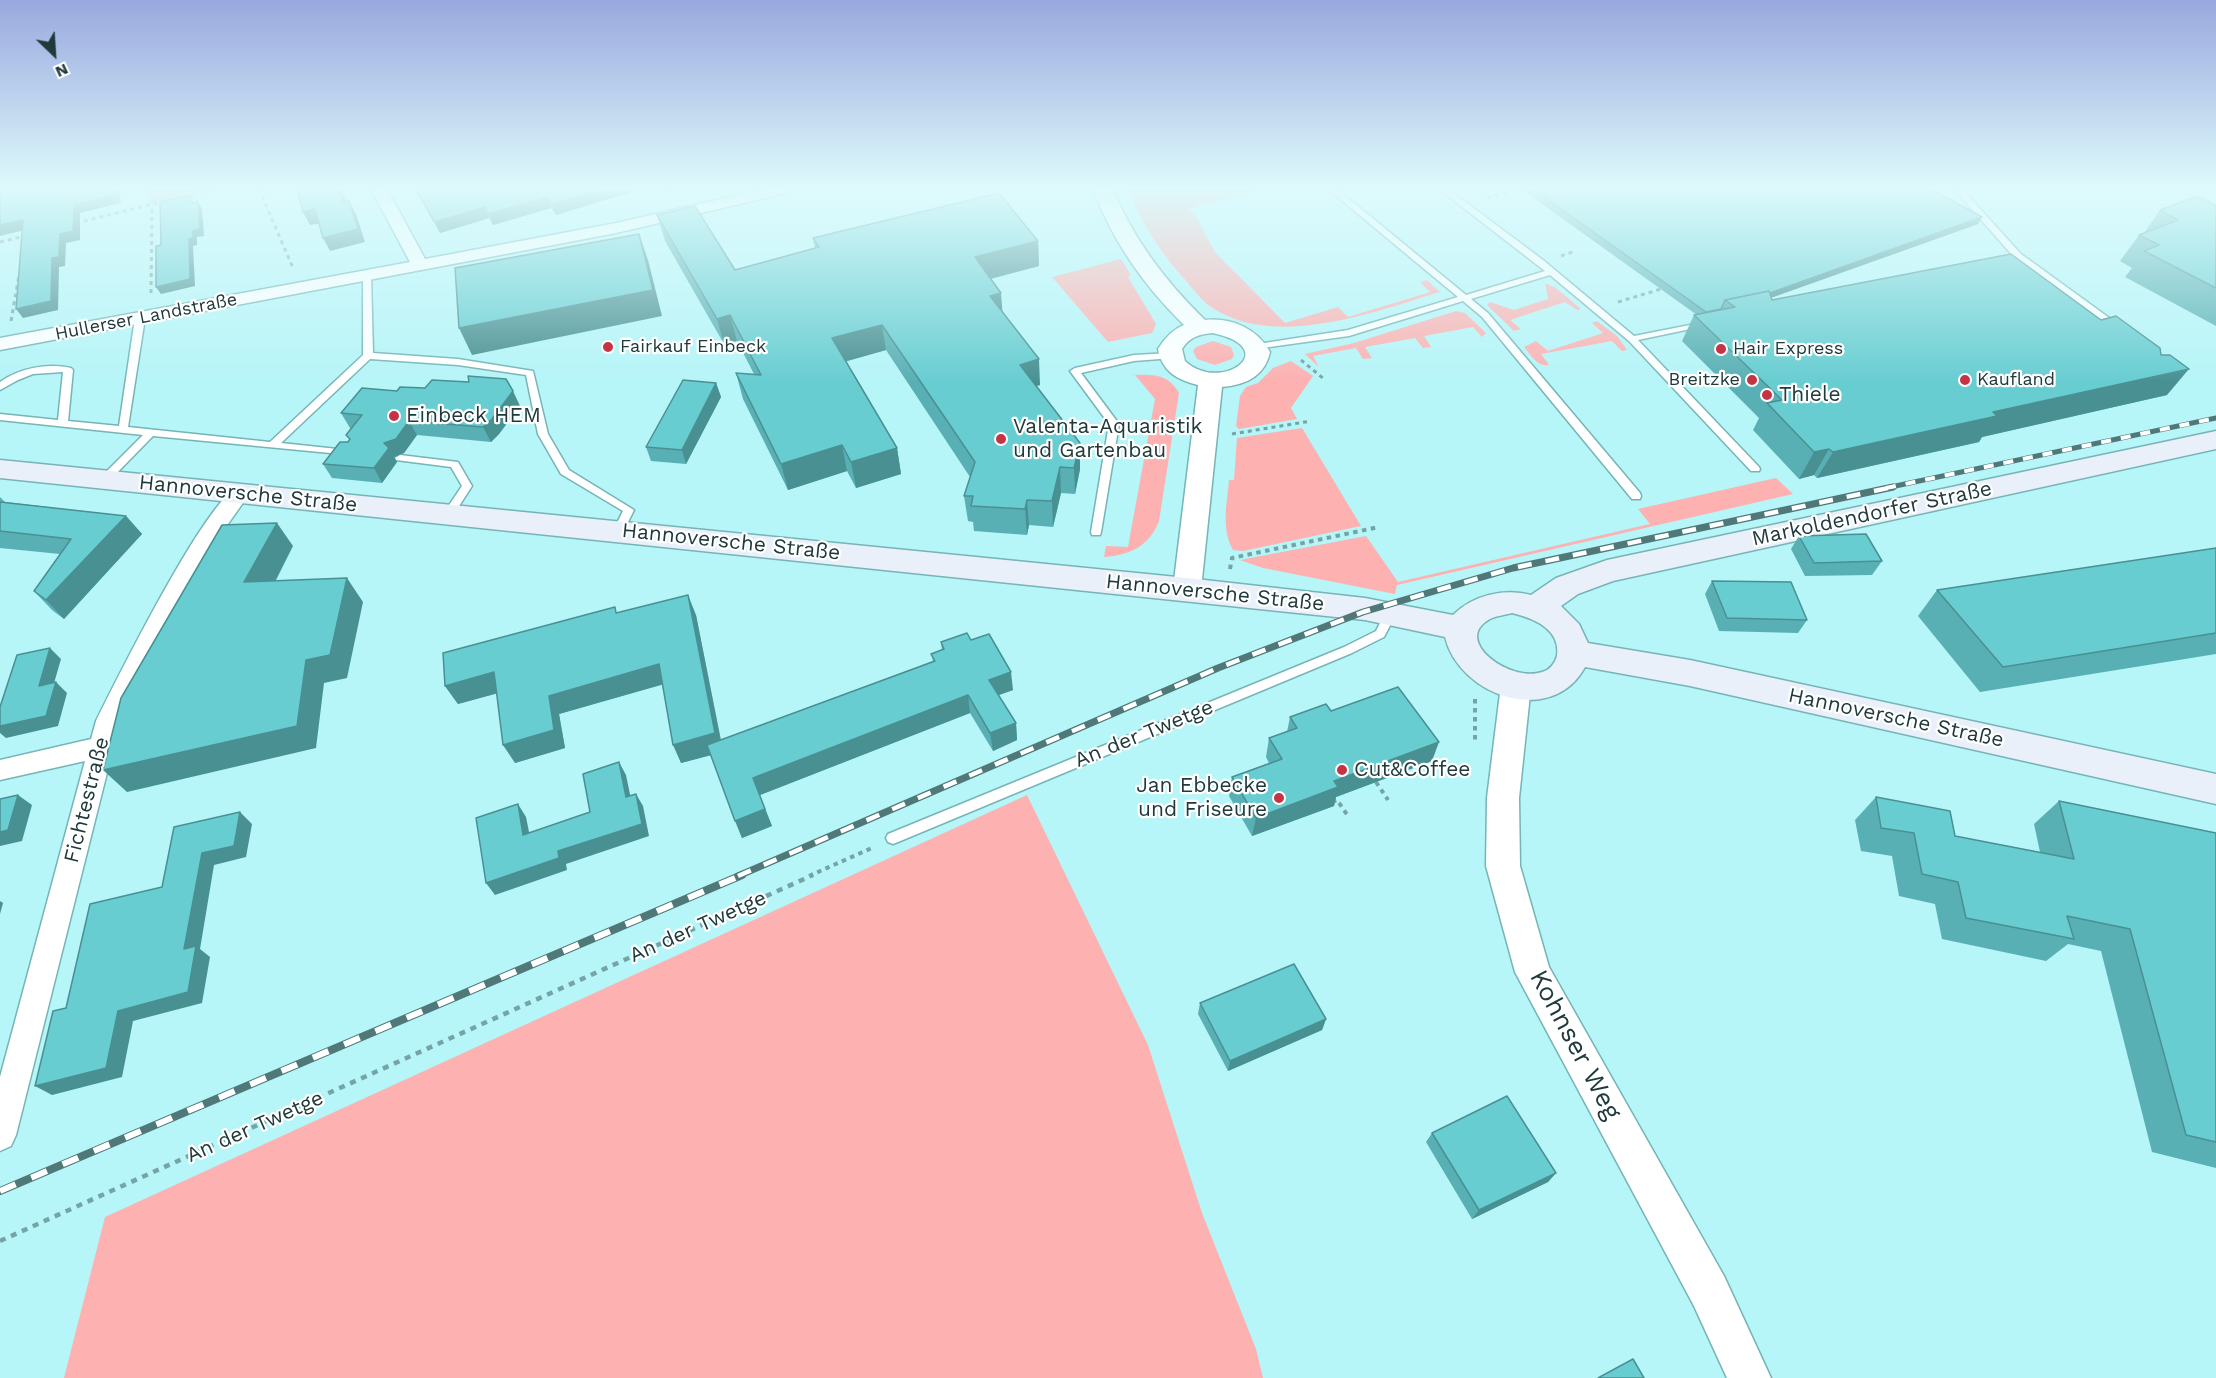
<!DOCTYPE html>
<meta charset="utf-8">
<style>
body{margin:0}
#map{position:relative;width:2216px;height:1378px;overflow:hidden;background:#b6f5f8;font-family:"Work Sans",sans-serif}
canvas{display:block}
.north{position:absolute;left:24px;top:24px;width:60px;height:60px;-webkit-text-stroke:4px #fff;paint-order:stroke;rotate:155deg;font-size:16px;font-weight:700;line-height:24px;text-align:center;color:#203a3b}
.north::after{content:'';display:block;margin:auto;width:21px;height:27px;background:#203a3b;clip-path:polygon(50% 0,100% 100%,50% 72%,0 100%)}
</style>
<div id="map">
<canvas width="2216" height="1378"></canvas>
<div class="north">N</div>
</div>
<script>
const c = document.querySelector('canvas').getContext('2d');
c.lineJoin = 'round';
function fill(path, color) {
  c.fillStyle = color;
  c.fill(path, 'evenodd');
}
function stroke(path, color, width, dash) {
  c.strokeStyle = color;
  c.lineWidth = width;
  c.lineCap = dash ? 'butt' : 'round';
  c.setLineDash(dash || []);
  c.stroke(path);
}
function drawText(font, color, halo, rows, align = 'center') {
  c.font = font + ' "Work Sans",sans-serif';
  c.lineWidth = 4.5;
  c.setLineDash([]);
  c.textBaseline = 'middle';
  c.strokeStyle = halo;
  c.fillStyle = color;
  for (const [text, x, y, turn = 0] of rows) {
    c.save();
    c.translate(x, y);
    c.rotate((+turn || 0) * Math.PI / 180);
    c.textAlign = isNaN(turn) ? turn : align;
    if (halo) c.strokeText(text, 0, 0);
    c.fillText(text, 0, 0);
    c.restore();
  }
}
const green = new Path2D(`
 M146,189H207L150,203Z
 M1128,189H1263L1189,209L1196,217L1215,252L1285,323L1338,307L1348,317L1430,292L1420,282L1427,280L1440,292C1374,312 1275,350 1211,307C1199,299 1190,284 1180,274C1158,249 1140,220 1128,189Z
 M1121,259L1131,275L1128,277L1156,324L1152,333L1108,342L1052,277Z
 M1545,283L1556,288L1581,309L1577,310L1565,302L1510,320L1521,329L1514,331L1487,305L1490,302L1514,310L1548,299Z
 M1456,311L1465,313L1486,333L1482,337L1473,327L1424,336L1431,347L1423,348L1415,338L1365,347L1372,358L1363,359L1356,348L1313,356L1319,367L1305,354L1354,343Z
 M1597,321L1617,336L1627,350L1622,351L1612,341L1541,354L1549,365C1537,367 1532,356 1524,347L1536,341L1548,351L1603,333L1592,323Z
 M1213,341L1231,347L1234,355L1232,359L1215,365L1197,359L1193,351L1196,347Z
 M1291,361L1313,376L1291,408L1297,419L1239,429L1236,426L1240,396L1246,387L1258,383L1273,368Z
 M1135,375C1155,374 1169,375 1179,393L1159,521C1149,546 1131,555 1104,557L1106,546L1128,547L1155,399Z
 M1302,428L1361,526L1243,551L1233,550C1221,528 1227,504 1229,480H1234L1237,438Z
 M1776,478L1793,494L1397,585L1395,594L1263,568L1240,560L1366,536L1398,582L1650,524L1638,509Z
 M1027,795L1148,1045L1202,1213L1256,1349L1263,1378H64L105,1217Z`);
const pathFar2 = new Path2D(`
 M259,189L293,268
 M1487,198L1510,192
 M76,223L214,189
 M0,242L25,236
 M1561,256L1575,251
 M151,293L152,204
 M1618,302L1661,289
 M11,321L19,275
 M1301,360L1324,379
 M1232,434L1311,421`);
const pathFar1 = new Path2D(`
 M1230,569L1232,558L1379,527
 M1475,699V743
 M1376,782L1388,800
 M1332,802L1337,800L1348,816
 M809,876L874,847`);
const path = new Path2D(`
 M0,1241L813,875`);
const service = new Path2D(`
 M1328,189H1337L1466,295L1545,271L1439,189H1448L1543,260L1634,336L1705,322V326L1638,340L1759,467L1760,469L1759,471H1751L1629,341L1550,275L1471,299L1488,313L1640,493L1641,496L1640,499H1632L1482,317L1463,301L1349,336L1255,349L1253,347L1258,344L1348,330L1458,297Z
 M1954,189H1962L2021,254L2119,325V329H2113L2016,259L1995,262V258L2012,255Z
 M367,272L371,275L373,353L458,359L533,371L548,434L569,470L634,510L622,534L618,535L613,531L623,511L561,474L538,434L526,375L458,365L370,359L281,443L347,450L352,453L351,455L153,436L109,481L105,482L100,479L101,477L143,435L0,420V414L58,420L63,372L33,374L18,380L0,390V382C20,368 47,363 71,368L73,370L68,421L119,426L135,318L140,315L145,318L128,427L270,442L363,355V275Z
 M1170,353L1175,356L1173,358L1134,361L1081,373L1119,424L1101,532L1100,535H1092L1091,532L1109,424L1070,371L1075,368L1134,355Z
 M400,455L458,462L472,486L452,517L448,518L443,514L462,486L451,467L396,460L395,458Z
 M1390,610L1396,614L1384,637L1352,653L898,842L893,844L888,842L886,838L888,834L1344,647L1376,631L1386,611Z`);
const minor = new Path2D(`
 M371,189H387L425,259L616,223L765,189H793L791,192L616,233L0,350V338L410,262Z
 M240,486L247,488L250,493L228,524L172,614L120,721L16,1135L11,1146L0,1151V1077L85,761L0,780V760L91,739L96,721C115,683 208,495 240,486Z`);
const tertiary = new Path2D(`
 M1093,189H1113C1133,239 1166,282 1205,320C1231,317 1258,329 1270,352C1265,376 1246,385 1222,387L1201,589L1197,596L1187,599L1177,596L1173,589L1198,385C1178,380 1162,372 1158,349C1165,338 1172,330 1184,325C1145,287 1112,240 1093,189ZM1213,333C1285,349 1220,394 1185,361L1182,349C1189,337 1200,334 1213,333Z
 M1516,673L1527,677L1531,685L1519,798L1520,866L1549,967L1724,1276L1771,1378H1727L1694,1306L1515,972L1486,866L1487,798L1501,685L1505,677Z`);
const secondary = new Path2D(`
 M2216,431V449L1613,581L1578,594L1561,606L1579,624L1588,643L1690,660L2216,774V804L1690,686L1585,667C1552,728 1459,696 1445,637L1365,620L0,478V460L1187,578L1365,598L1453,615C1473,595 1504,588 1531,595L1556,578L1607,560ZM1512,613C1533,618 1561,629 1557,656C1555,663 1550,670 1542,672C1510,683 1451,640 1490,619C1496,616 1505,615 1512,613Z`);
const railFar2 = new Path2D(`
 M1886,488L2216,418`);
const railFar1 = new Path2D(`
 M738,876L1218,668L1363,612L1513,568L1893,487`);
const rail = new Path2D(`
 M0,1191L742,875`);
const wall = new Path2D(`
 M414,189H631V192L556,215L551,208L493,225L489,218L440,233Z
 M1521,189H1931L1982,217L1978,224L1771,298L1772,300L2167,395L1982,437L1979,442L1817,478L1814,475L1799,479L1753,430L1759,418L1682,341L1694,315H1697Z
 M2216,204V326L2125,277L2132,268L2120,261L2139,235L2144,233L2160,210Z
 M657,215L735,270L815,248L813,238L1038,241L1039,266L991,279L1003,313L1040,385L1036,386L1080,443V469L1075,494L1061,493L1053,527L1029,525L1027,535L974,531L973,522L968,521L964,496L970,477L886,350L846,361L897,448L901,474L856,488L847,471L788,490L743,399L736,373L754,374L737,341L724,344L665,241Z
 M716,383L721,397L686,464L651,461L646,447Z
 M520,406L499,434L491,442L417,435L404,453L394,457L397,462L382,483L332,478L323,464L350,440L346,435L351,428H350L341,413Z
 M0,497L5,502L126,516L142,534L64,619L52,610L34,591L60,554L0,548Z
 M1799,536L1882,561L1872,575L1805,576L1791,549Z
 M2216,548V654L1980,692L1918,616L1937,590Z
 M1712,581L1807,620L1798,633L1719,631L1705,594Z
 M617,613L696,615L721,740L933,661L931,654L942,650L941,642L971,640L1013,690L998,695L1016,723L1017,740L993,751L970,713L760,795L772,826L742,838L711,755L681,763L663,684L559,714L565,748L515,763L497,693L458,704L445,686Z
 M1331,711L1432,761L1336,797L1334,806L1252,836L1229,796L1232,777L1269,763L1266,757L1269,738L1287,732L1290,717Z
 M1876,797L1955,836L2040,852L2034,824L2059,801L2216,833V1168L2152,1152L2101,951L2068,944L2046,961L1942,939L1935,904L1899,896L1892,856L1861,851L1855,820Z
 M1200,1003L1326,1019L1322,1030L1228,1071L1198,1014Z
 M1432,1133L1556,1173L1548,1182L1472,1219L1426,1142Z`);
const shadedWall = new Path2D(`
 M114,189H119L121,203L80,213V240L66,243L65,266L59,267L58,310L23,318L16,309L60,234L74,205Z
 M339,189H342L350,216L343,202Z
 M602,189H631V192L556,215L552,204Z
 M665,189H678L666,192Z
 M547,197L551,208L493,225L489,214Z
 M349,201L356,214L365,242L330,251L323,238Z
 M198,202L202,209L204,236L197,237V245L193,246L195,286L161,294L156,287L193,231Z
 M485,207L489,218L440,233L435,222Z
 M315,209L322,223L310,225L303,212Z
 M1982,217L1978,224L1756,303L1735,307L1756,297Z
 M23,220L29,229L0,236V225Z
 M639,234L648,260L662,316L472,355L459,328Z
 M1038,241L1039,266L977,282L975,257Z
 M1001,293L1003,319L990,296Z
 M730,315L737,341L724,344L717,319Z
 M882,325L886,350L837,364L832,338Z
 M1039,359L1040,385L1022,390L1020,365Z
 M2189,369L2167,395L1982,437L1979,442L1817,478L1833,452L1993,412Z
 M716,383L721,397L686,464L682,450Z
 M513,391L520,406L499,434L491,442L483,427Z
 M409,421L417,435L404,453L394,457L397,462L382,483L374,468L384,443Z
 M1080,443V469L1075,494L1074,468Z
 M842,445L847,471L788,490L781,464Z
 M897,448L901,474L856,488L851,462Z
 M1829,449L1814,475L1799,479L1814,452Z
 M1060,467L1061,493L1053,527L1052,501Z
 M1027,500L1029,525L1027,535L1025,509Z
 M126,516L142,534L64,619L46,600Z
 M277,523L293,546L263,606L244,582Z
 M347,578L363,602L347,678L324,683L316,748L127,792L103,770L306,660Z
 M688,595L696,615L723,752L681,763L673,745Z
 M50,648L61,659L50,697L39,686Z
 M659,664L668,683L559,714L565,748L515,763L503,745L549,696Z
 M494,672L506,691L458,704L445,686Z
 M1011,672L1013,690L991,698L989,680Z
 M56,682L67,693L58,726L6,738L0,733V726Z
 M968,695L970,713L760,795L753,778Z
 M1016,723L1017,740L993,751L990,733Z
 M1439,742L1432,761L1336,797L1334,806L1252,836L1256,818L1334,781Z
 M619,762L626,775L633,809L626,797Z
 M636,794L643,806L649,836L566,864L567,870L495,895L486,883L558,851Z
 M18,795L32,805L22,841L0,846V832Z
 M518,804L526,817L532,847L523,835Z
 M765,809L772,826L742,838L735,821Z
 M240,812L252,824L246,857L214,865L200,949L210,957L202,1003L133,1021L122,1077L52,1095L35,1086L118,1011L184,949L202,853Z
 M0,901L3,903L0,914Z
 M1326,1019L1322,1030L1228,1071L1230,1061Z
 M1556,1173L1548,1182L1472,1219L1479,1210Z`);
const building = new Path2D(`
 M0,189H114L116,195L74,205L73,231L60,234L59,257L52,258L51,301L16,309L23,220L0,225Z
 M297,189H339L343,202L349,201L358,229L323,238L315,209L303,212Z
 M416,189H602L552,204L547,197L489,214L485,207L435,222Z
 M1533,189H1931L1982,217L1770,293L1769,291L1725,300L1721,309L1706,312Z
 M999,193L1038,241L975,257L1001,293L990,296L1039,359L1020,365L1080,443L1074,468L1060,467L1052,501L1027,500L1025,509L971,506L973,496H964L975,462L882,325L832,338L897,448L851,462L842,445L781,464L736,373L761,375L730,315L717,319L657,215L695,206L735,270L819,247L813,238Z
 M191,195L192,203L198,202L200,229L193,231V238L189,239L190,279L156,287V246L161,245L160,202Z
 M2197,196L2215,205L2216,204V288L2144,251L2159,245L2139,235L2178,220L2160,210Z
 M639,234L653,290L459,328L455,268Z
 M2011,254L2101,320L2116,316L2160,348L2161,355H2170L2189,369L1993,412L1997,416L1833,452L1829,449L1814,452L1767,403L1782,400L1694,315L1735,307L1725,300L1769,291L1772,300Z
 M468,376L506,379L513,391L492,419L483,427L409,421L396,439L384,443L389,448L374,468L323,464L340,442H348L350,439L346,435L362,415L341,413L362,388L397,391L400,387L425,388L432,380L469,382Z
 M683,380L716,383L682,450L646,447Z
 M0,502L126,516L46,600L34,591L71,539L0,531Z
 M277,523L244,582L347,578L330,655L306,660L297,726L103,770L121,698L222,525Z
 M1866,534L1882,561L1814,563L1799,536Z
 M2216,548V633L2003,667L1937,590Z
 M1712,581L1791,582L1807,620L1727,618Z
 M688,595L715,733L673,745L659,664L549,696L554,730L503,745L494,672L445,686L443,653L615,607L616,613Z
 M967,633L971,640L989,634L1011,672L989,680L1016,723L990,733L968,695L753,778L765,809L735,821L707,745L935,661L931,654L944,649L941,642Z
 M50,648L39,686L56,682L46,716L0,726V707L17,655Z
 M1398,687L1439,742L1334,781L1338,787L1256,818L1232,777L1282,759L1269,738L1297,728L1290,717L1326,704L1331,711Z
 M619,762L626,797L636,794L642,824L558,851L559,858L486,883L476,818L518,804L523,835L590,812L583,774Z
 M18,795L8,830L0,832V799Z
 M1876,797L1950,811L1955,836L2074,859L2059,801L2216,833V1142L2186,1135L2130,929L2067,916L2074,939L1966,918L1958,882L1922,874L1914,833L1881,828Z
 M240,812L234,846L202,853L184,949L196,946L188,992L118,1011L106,1068L35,1086L53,1011L66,1008L90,904L162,887L174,827Z
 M1294,964L1326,1019L1230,1061L1200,1003Z
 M1507,1096L1556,1173L1479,1210L1432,1133Z
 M1633,1359L1644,1378H1598Z`);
const markers = [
 [608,347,6,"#c43445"],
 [1721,349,6,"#c43445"],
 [1752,380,6,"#c43445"],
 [1965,380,6,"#c43445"],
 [1767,395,6,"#c43445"],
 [394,416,6,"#c43445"],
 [1001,439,6,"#c43445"],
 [1342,770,6,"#c43445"],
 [1279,798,6,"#c43445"]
];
const farStreetnames = [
 ["Hullerser Landstraße",146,317,-11]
];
const farPoinames = [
 ["Fairkauf Einbeck",620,347],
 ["Hair Express",1733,349],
 ["Breitzke",1740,380,"right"],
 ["Kaufland",1977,380]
];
const poiNames = [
 ["Thiele",1779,395],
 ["Einbeck HEM",406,416],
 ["Valenta-Aquaristik",1013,427],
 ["und Gartenbau",1013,451],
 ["Cut&Coffee",1354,770],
 ["Jan Ebbecke",1267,786,"right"],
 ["und Friseure",1267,810,"right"]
];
const streetNames = [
 ["Hannoversche Straße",248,494,6],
 ["Markoldendorfer Straße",1872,514,-12],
 ["Hannoversche Straße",731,542,6],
 ["Hannoversche Straße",1215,593,6],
 ["Hannoversche Straße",1896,718,12],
 ["An der Twetge",1144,734,-22],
 ["Fichtestraße",87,800,-76],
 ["An der Twetge",698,927,-24],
 ["An der Twetge",255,1127,-24]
];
const nearStreetnames = [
 ["Kohnser Weg",1575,1045,62]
];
fill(green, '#fdb1b1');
stroke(service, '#76b4b6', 3);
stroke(minor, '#76b4b6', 3);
stroke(tertiary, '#76b4b6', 3);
stroke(secondary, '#76b4b6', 3);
stroke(pathFar2, '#75a4a6', 3, [4, 4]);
stroke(pathFar1, '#75a4a6', 4, [4.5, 4.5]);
stroke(path, '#75a4a6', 4.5, [6, 6]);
fill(service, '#fff');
fill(minor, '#fff');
fill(tertiary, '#fff');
fill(secondary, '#e9f0fa');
stroke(railFar2, '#517879', 5);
stroke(railFar1, '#517879', 7);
stroke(rail, '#517879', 8);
stroke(railFar2, '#fff', 4, [10]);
stroke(railFar1, '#fff', 4.5, [14]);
stroke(rail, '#fff', 6, [17]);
fill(wall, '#59b0b4');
fill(shadedWall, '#499092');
fill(building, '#68cdd1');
stroke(building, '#499092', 1.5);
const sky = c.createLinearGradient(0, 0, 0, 382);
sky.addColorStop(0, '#99a8de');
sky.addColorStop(0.49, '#defafc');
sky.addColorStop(1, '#defafc00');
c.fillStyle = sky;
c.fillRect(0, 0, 2216, 382);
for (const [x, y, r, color] of markers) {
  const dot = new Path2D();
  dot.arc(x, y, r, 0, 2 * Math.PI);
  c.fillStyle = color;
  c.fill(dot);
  stroke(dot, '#fff', 2);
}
drawText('18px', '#203a3b', '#fff', farStreetnames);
drawText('18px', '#203a3b', '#fff', farPoinames, 'left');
drawText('21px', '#203a3b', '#fff', poiNames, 'left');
drawText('21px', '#203a3b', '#fff', streetNames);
drawText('26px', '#203a3b', '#fff', nearStreetnames);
</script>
